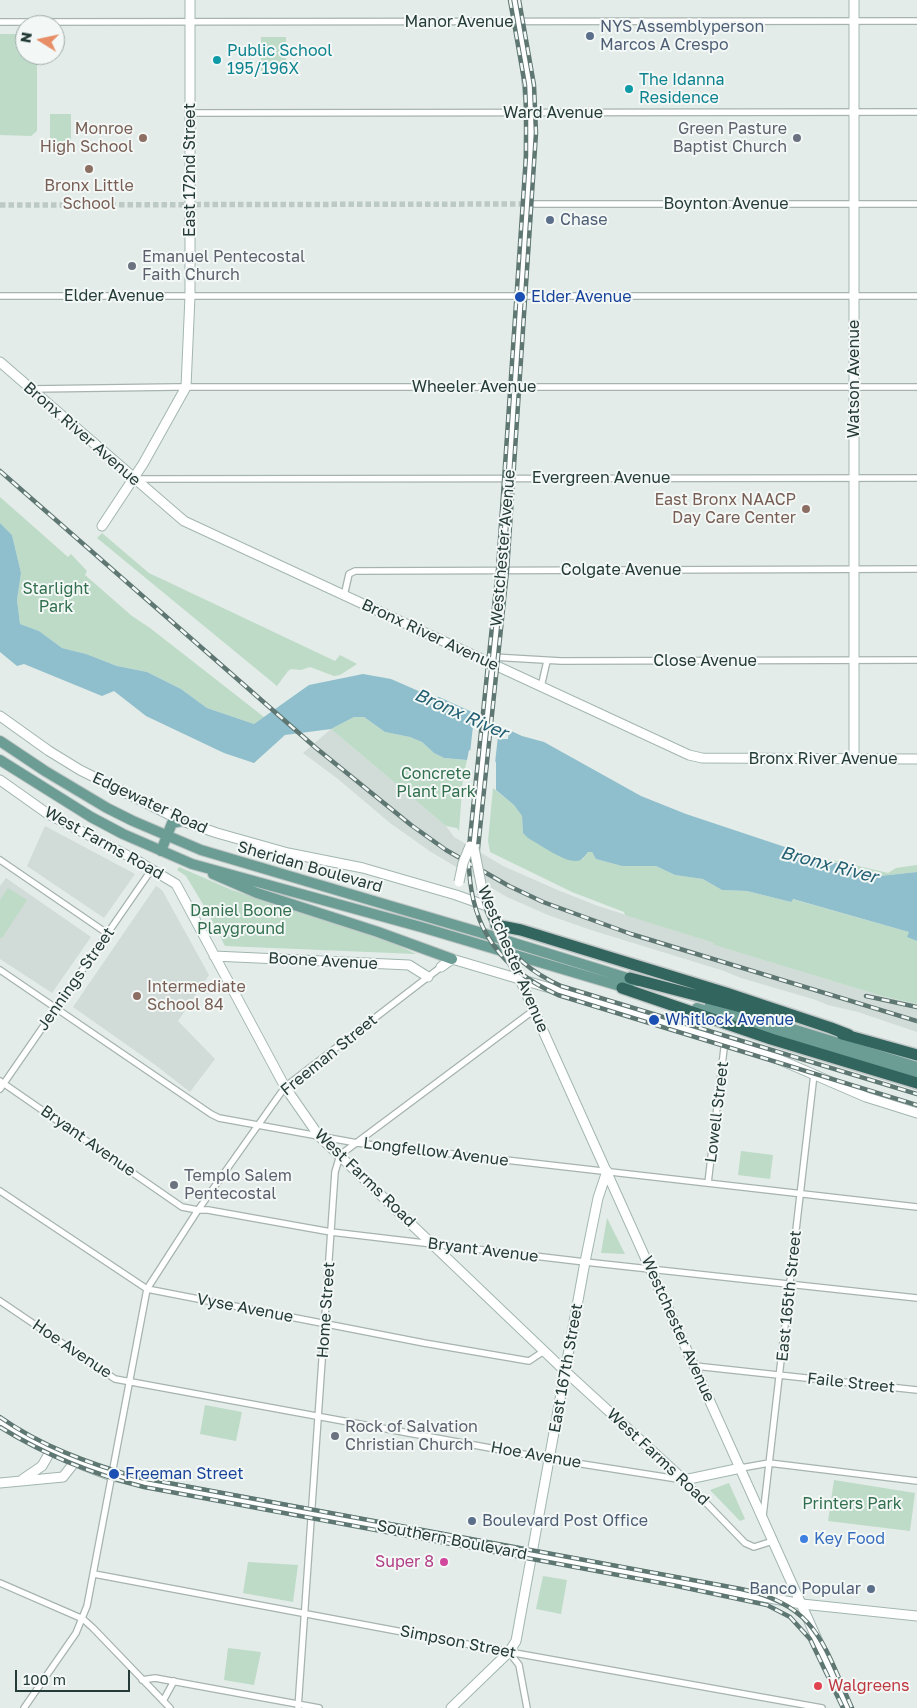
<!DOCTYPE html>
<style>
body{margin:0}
#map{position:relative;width:917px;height:1708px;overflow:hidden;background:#e3ece8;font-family:"Golos Text",sans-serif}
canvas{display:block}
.north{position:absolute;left:15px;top:15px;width:50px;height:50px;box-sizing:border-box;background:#f3f8f6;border:1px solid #a0acaa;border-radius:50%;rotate:280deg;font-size:14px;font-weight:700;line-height:20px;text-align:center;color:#243b37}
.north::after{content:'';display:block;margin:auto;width:18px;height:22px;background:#e78e66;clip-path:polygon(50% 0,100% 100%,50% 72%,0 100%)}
.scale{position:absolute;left:15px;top:1670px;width:115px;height:22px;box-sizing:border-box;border:2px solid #243b37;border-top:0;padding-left:6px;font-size:15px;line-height:18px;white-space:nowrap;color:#243b37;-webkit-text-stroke:4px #f3f8f6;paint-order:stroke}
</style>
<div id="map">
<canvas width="917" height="1708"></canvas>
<div class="north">N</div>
<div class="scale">100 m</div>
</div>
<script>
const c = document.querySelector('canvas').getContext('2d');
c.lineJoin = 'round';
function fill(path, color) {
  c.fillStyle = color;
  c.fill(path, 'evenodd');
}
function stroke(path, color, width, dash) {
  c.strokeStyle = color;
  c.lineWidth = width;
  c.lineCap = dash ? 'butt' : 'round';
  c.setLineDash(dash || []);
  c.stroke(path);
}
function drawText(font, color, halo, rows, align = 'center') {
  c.font = font + ' "Golos Text",sans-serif';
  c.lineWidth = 4;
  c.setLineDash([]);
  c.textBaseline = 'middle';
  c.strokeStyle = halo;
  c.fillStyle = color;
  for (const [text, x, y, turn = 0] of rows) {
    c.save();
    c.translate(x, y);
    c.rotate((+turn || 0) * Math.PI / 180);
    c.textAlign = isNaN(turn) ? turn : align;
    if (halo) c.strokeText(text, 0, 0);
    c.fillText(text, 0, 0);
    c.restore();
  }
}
const built = new Path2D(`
 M331,729L446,826L454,837L503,866L560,891L598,906L714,943V945L882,996L917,1004V1032L858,1012L828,1005L816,1000L741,978L724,971L591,930L548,915L507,897L431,852L390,823L338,779L303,753Z
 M45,826L135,874L104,918L27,866Z
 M6,878L91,937L52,993L0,959V886Z
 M156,886L162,890L209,975L178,1021L215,1059L190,1092L154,1064L73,1007Z`);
const green = new Path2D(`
 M0,34H25V55H37V131L31,136L0,135Z
 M261,37H286V72H261Z
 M50,114H71V150H50Z
 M0,497L68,557L71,554L87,571L85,575L132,616L150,628L264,717L254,724L207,708L181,689L147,672L117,666L86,654L62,648L39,631L20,624L17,600L21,573L12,535L0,523Z
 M102,533L149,573L335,661L340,655L357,664L340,675L334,676L310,667L301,670L291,669L288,671L277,686L97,538Z
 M354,717H364L385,732L410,737L422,742L434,753L444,758L467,760L463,777L459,831L457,828L446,826L331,729Z
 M493,788L514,805L522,816L523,833L565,858L575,861L583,859L588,852H592L596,859L622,866H656L675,875L703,879L722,890L747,891L791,902L792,899L909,932L908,937L917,941V1004L882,996L714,945V943L625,915L624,912L572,892L490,852L488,841Z
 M824,858L888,873L896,868L917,865V872L880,876Z
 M179,867L232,890L391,942L416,954L225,946L207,911L186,876L177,870Z
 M8,888L27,900L2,938L0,937V900Z
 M741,1151L773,1155L770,1179L738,1175Z
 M607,1218L625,1254L601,1253Z
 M205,1405L242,1412L236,1441L200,1434Z
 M834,1480L915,1493L910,1531L828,1521Z
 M729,1483L745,1519L740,1521L710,1490Z
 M248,1562L298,1565L293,1602L243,1593Z
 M543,1576L567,1580L561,1614L536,1609Z
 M228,1648L261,1652L254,1685L224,1680Z`);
const water = new Path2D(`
 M0,523L12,535L21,573L17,600L20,624L39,631L62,648L86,654L117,666L147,672L181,689L207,708L254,724L309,685L363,674L391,679L430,696L439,697L472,712L471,727L502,739H508L509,730L522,736L544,742L641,796L686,814L803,853L880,876L917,872V941L907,937L909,932L793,899L791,902L747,891L722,890L703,879L675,875L656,866H622L596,859L592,852H588C585,856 582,861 576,861C564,862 539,844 528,838L523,833L522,816L514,805L496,790V762L469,750L467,760L444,758L434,753L422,742L410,737L385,732L364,717H354L331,729L285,735L254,763L224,753L146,716L114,691L102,696L24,664L17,666L0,652Z`);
const pier = new Path2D(`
 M473,726L498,736L495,763L470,753Z`);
const streetTunnel = new Path2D(`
 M0,205L530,204`);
const street = new Path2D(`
 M0,22L917,21
 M190,113L917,112
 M535,204H917
 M0,296H917
 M31,389L175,387H917
 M137,479L917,478
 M344,596L349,574L355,571L917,569
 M493,657L561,661L917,660
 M541,687L547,661
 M0,860L108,934
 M0,970L211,1114L219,1118L357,1143L917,1207
 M0,1081L182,1207L198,1210H208L331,1232L585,1262L917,1298
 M0,1089L152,869
 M708,1183L725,1040
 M0,1191L147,1289L424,1343L529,1361L544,1351
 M0,1301L115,1379L550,1459L684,1480L745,1543L754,1547L773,1541
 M695,1366L917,1390
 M741,1468L769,1463L917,1481
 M763,1516L814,1074
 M94,1574L509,1652L822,1708
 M0,1583L83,1619L93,1628L170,1708
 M509,1652L519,1665L527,1708
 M142,1680L155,1678L319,1708
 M163,1701L174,1681
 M24,1708L76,1633L87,1606L147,1289L198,1210L285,1087L441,967
 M298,1708L335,1172L340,1155L534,1010`);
const secondary = new Path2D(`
 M854,0V759
 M0,362L184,521L689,755L702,758L917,759
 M102,526L143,464L186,387L190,296V0
 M0,716L49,751L80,770L182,821L217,833L288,853L363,868L456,895L487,906
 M0,780L48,814L136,860L176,884L285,1087L319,1136L566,1372L684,1480L741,1468
 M474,848L503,561L528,204L530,113L526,72L515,0
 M486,902L497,927
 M214,956L409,965L428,977
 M513,964L848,1708
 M441,967L452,959L725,1040L771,1056L866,1097L917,1113
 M0,1422C37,1446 71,1462 112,1476L802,1604L917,1616
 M23,1479L42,1466L50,1452
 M0,1483L63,1477L74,1463
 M451,1708L509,1652L516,1641L585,1262L598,1198L607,1171`);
const primary = new Path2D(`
 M0,741L45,771L107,808L133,821L201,850L482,933L637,981
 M0,760L91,817L123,834L192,864L421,927L630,989
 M161,851L172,823L182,821
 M213,874L257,893L378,932L452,959
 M710,1004L917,1067
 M697,1008L917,1076`);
const highway = new Path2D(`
 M496,925L521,930L726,993L831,1028L849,1035
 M630,978L764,1013
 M622,988L771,1039L917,1083
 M842,1034L917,1055`);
const rail = new Path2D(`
 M510,0L525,85L526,109V156L498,569L469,847C466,918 493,966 558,995L917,1105
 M519,0L534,85L536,133L507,571L478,848C475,911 503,960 561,986L917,1094
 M0,471L316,748L411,825L446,850L509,886L543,902L631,934L917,1021
 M866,996L917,1007
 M0,1417C41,1446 88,1463 136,1477L741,1589C817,1605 823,1644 852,1708
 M0,1427C45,1455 92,1474 144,1487L672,1585L767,1605L790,1617L810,1639L843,1708`);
const secondaryBridge = new Path2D(`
 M474,848L483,894
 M459,882L463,863L470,846
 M497,927L513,964`);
const markers = [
 [590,36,5,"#5c6f8a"],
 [217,60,5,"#0f9aa8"],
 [629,89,5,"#0f9aa8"],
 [143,138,5,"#8d6e63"],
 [797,138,5,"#6b7280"],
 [89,169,5,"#8d6e63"],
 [550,220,5,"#5c6f8a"],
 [132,266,5,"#6b7280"],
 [520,297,6,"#1a4fb4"],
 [806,509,5,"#8d6e63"],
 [137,996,5,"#8d6e63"],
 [654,1020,6,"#1a4fb4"],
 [174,1185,5,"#6b7280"],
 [335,1436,5,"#6b7280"],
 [114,1474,6,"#1a4fb4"],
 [472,1521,5,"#5c6f8a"],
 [804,1539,5,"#3f7fe0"],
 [444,1562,5,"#d1479c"],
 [871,1589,5,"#5c6f8a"],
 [818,1686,5,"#e0444e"]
];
const streetNames = [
 ["Manor Avenue",459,22],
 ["Ward Avenue",553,113],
 ["East 172nd Street",190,170,-90],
 ["Boynton Avenue",726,204],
 ["Elder Avenue",114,296],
 ["Watson Avenue",854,379,-90],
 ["Wheeler Avenue",474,387],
 ["Bronx River Avenue",82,434,41],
 ["Evergreen Avenue",601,478],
 ["Westchester Avenue",503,548,-85],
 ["Colgate Avenue",621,570],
 ["Bronx River Avenue",430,635,25],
 ["Close Avenue",705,661],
 ["Bronx River Avenue",823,759],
 ["Edgewater Road",150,803,25],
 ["West Farms Road",104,843,29],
 ["Sheridan Boulevard",310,867,16],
 ["Westchester Avenue",513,959,67],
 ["Boone Avenue",323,961,3],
 ["Jennings Street",76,979,-55],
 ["Freeman Street",329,1055,-39],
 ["Lowell Street",717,1112,-83],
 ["Bryant Avenue",88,1141,35],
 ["Longfellow Avenue",436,1152,7],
 ["West Farms Road",365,1178,44],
 ["Bryant Avenue",483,1250,7],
 ["East 165th Street",789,1296,-84],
 ["Vyse Avenue",245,1308,11],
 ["Home Street",326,1310,-86],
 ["Westchester Avenue",678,1329,66],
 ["Hoe Avenue",72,1349,34],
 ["East 167th Street",566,1368,-80],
 ["Faile Street",851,1383,6],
 ["Hoe Avenue",536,1455,10],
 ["West Farms Road",658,1457,43],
 ["Southern Boulevard",452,1540,11],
 ["Simpson Street",458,1642,11]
];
const serviceNames = [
 ["NYS Assemblyperson",600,27],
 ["Marcos A Crespo",600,45],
 ["Chase",560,220],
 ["Boulevard Post Office",482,1521],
 ["Banco Popular",861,1589,"right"]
];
const cultureNames = [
 ["Public School",227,51],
 ["195/196X",227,69],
 ["The Idanna",639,80],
 ["Residence",639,98]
];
const educationNames = [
 ["Monroe",133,129],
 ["High School",133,147],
 ["Bronx Little",89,186,"center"],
 ["School",89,204,"center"],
 ["East Bronx NAACP",796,500],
 ["Day Care Center",796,518],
 ["Intermediate",147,987,"left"],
 ["School 84",147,1005,"left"]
];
const worshipNames = [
 ["Green Pasture",787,129,"right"],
 ["Baptist Church",787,147,"right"],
 ["Emanuel Pentecostal",142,257],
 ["Faith Church",142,275],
 ["Templo Salem",184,1176],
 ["Pentecostal",184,1194],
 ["Rock of Salvation",345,1427],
 ["Christian Church",345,1445]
];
const transitNames = [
 ["Elder Avenue",531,297],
 ["Whitlock Avenue",665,1020],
 ["Freeman Street",125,1474]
];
const parkNames = [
 ["Starlight",56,589],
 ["Park",56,607],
 ["Concrete",436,774],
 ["Plant Park",436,792],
 ["Daniel Boone",241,911],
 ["Playground",241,929],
 ["Printers Park",852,1504]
];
const shopNames = [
 ["Key Food",814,1539]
];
const hotelNames = [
 ["Super 8",434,1562]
];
const healthNames = [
 ["Walgreens",828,1686]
];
const waterNames = [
 ["Bronx River",461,714,24],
 ["Bronx River",829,865,15]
];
fill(built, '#d1dbd7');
fill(green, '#bddbc7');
fill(water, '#8fbecc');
fill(pier, '#e3ece8');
stroke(streetTunnel, '#bdc9c5', 5.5, [5.5, 3]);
stroke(street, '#a6b3af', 8);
stroke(secondary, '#a2b6b1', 11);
stroke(primary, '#c2c8c7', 12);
stroke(highway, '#c2c8c7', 14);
stroke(street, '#fff', 5.5);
stroke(secondary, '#fff', 9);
stroke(primary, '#6b9d94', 10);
stroke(highway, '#32655e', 11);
stroke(rail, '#5f7772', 4.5);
stroke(rail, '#f3f8f6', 2.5, [8]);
stroke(secondaryBridge, '#a2b6b1', 11, []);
stroke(secondaryBridge, '#fff', 9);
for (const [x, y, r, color] of markers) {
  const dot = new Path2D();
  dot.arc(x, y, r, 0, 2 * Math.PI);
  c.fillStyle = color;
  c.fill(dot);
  stroke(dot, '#f3f8f6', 2);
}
drawText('16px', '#243b37', '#f3f8f6', streetNames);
drawText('16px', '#4e5e75', '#f3f8f6', serviceNames, 'left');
drawText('16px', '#0d838f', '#f3f8f6', cultureNames, 'left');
drawText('16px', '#785e54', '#f3f8f6', educationNames, 'right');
drawText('16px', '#5b616d', '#f3f8f6', worshipNames, 'left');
drawText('16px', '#164399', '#f3f8f6', transitNames, 'left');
drawText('16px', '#316f4e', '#f3f8f6', parkNames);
drawText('16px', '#366cbe', '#f3f8f6', shopNames, 'left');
drawText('16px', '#b23c85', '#f3f8f6', hotelNames, 'right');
drawText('16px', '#be3a42', '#f3f8f6', healthNames, 'left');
drawText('italic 18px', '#236073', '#f3f8f6', waterNames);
</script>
